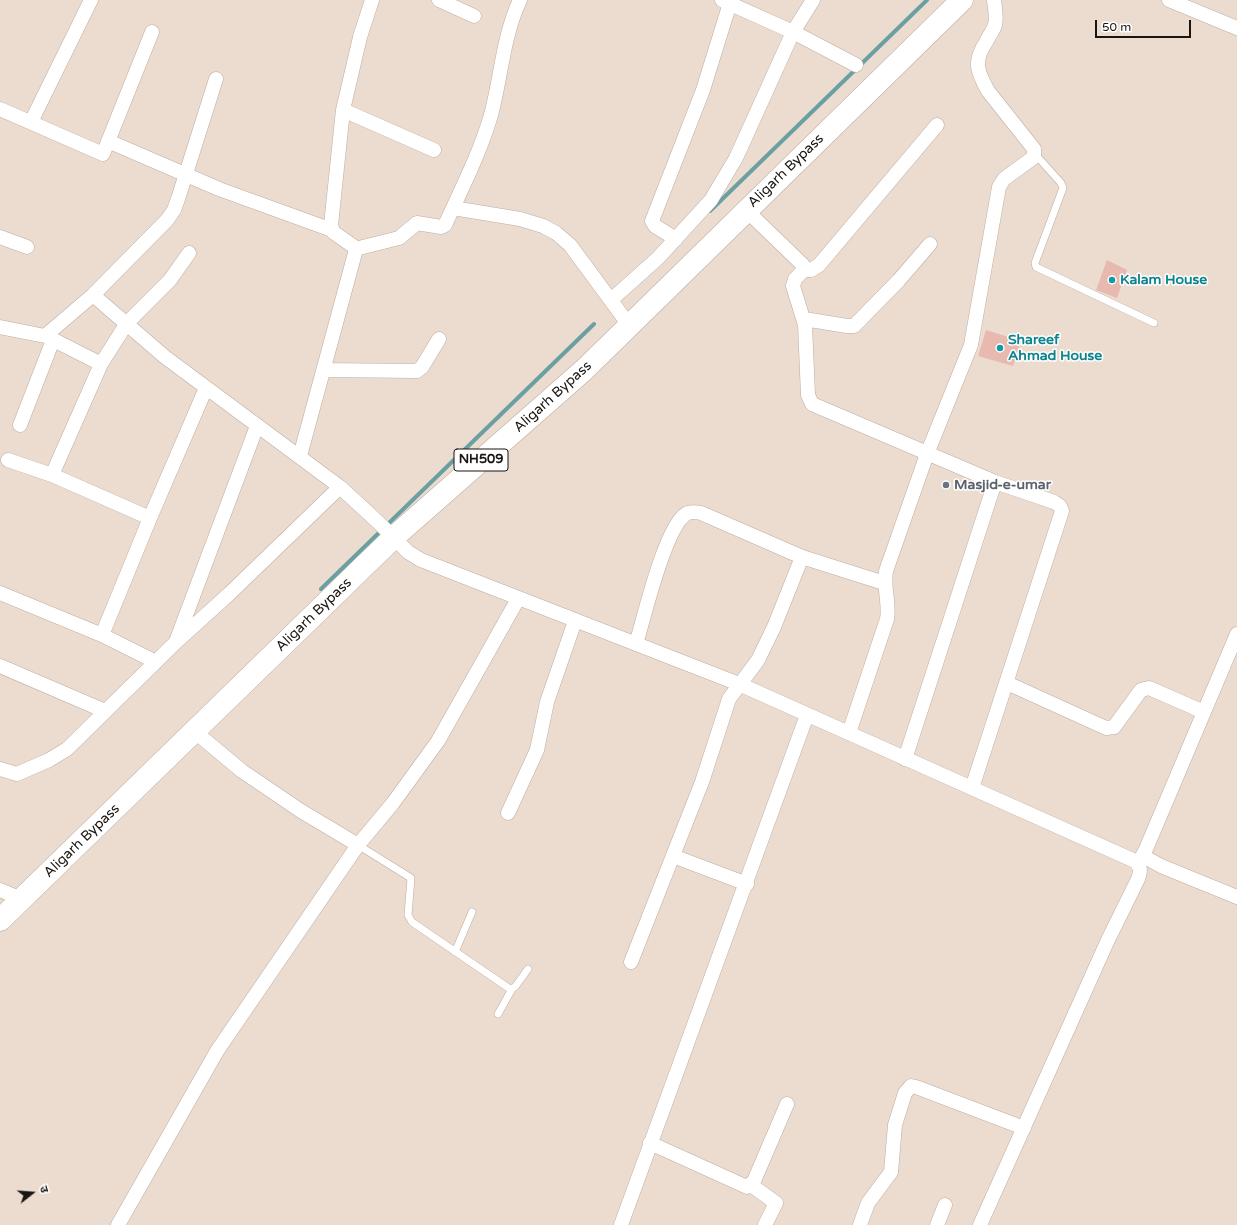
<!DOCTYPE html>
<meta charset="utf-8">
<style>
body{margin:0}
#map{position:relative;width:1237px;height:1225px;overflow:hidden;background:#ecdccf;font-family:"Varela Round","Noto Sans Devanagari",sans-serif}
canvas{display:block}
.north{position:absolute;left:12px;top:1173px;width:40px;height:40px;-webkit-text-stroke:3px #fff;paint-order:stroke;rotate:73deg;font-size:11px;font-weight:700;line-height:16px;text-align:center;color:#1a1510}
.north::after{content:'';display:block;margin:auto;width:14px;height:18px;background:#1a1510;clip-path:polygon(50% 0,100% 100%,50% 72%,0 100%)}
.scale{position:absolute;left:1095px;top:20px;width:96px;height:18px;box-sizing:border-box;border:2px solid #1a1510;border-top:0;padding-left:5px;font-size:12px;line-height:14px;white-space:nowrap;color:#1a1510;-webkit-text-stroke:3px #fff;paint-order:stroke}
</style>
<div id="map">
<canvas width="1237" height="1225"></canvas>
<div class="north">उ</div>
<div class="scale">50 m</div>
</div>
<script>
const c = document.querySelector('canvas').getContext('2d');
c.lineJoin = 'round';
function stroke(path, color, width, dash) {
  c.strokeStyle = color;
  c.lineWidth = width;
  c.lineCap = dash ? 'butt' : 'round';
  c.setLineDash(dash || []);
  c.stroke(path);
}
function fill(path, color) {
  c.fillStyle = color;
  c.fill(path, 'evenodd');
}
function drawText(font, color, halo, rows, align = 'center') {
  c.font = font + ' "Varela Round",sans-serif';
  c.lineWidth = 3;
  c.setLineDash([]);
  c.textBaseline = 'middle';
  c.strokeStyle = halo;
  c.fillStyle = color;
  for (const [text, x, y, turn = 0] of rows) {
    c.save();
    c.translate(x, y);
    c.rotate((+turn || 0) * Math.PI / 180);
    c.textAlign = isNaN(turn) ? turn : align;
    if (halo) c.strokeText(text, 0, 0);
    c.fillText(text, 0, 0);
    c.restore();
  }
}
const stream = new Path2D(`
 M710,211L927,0
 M321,589L594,324`);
const building = new Path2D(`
 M1107,260L1127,270L1117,298L1096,290Z
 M986,330L1021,341L1013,366L978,356Z`);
const lane = new Path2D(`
 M1035,154L1061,183L1063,188L1035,263L1036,267L1154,323
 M358,845L411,878L408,915L412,922L510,989L515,987L528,969
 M455,952L472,912
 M498,1014L512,989`);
const street = new Path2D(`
 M439,0L474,16
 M722,0L793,32L856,65
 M1169,0L1237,28
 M0,109L103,154L152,32
 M343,110L434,150
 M31,122L91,0
 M108,141L219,189L332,230
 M453,208L520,219L543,226L556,233L570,245L629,325
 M746,210L803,265L804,270L795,279L793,286L805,325L808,395L812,404L995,482L1054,502L1060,506L1062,511L972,788
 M0,237L27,247
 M676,239L655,226L652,221L703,90L730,3
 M355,249L399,238L417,223L441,227L445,225C461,190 480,153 491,115C501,78 503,36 520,0
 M804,270H811L819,265L937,125
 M93,295L165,357L340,487L378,522L408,552L421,560L739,684L1135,861C1141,867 1141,871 1138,879L1107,942L980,1225
 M611,300L658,258L711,200L736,158L793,32L813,0
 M804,319L847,326H854L899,280L930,244
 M0,327L45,336L93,295L167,220L174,210L178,199L216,79
 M46,336L101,364
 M323,370L417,371L422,367L439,339
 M20,425L53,340
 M300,456L355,253V249L353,246L333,232L331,225L343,110L360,37L372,0
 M8,460L52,475L150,518
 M52,475L101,364L127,323L170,280L189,253
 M0,593L102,635L156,662
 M102,635L150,518L206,388
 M177,639L257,426
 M636,644C644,618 665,527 686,514C690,511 696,512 701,513L802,557L884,583
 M0,666L105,711
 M1007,683L1106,728L1114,727L1141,690L1149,688L1204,712
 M194,731L242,771L301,811L358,845
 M849,733L887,619C890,603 883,588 886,571L927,454L971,345L999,187L1004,179L1034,157V149L988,91C977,71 973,62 986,42C989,36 993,31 995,25C997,17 995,9 994,0
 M905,759L995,482
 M0,769L17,774L49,760L67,749L176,642L229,594L340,487
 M508,813L537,750L547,702L575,621
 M673,856L747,884
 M1143,856L1161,866L1237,897
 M1138,864L1146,849L1237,634
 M0,890L21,899
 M631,962L702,782L729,699L758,660L774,627L802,557
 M650,1143L747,1187L754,1181L787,1104
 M751,1185L776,1203L765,1225
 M118,1225L217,1051L358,845L393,803L438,741L518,599
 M621,1225L807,715
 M860,1225L868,1203L891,1172L895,1125L905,1093L911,1086L916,1087L1024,1128
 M937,1225L945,1205`);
const highway = new Path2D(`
 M0,920L394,537L585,369L962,0`);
const markers = [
 [1112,280,4,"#0f9aa8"],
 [1000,348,4,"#0f9aa8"],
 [946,485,4,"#6b7280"]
];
const shields = [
 [481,460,54]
];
const shieldNames = [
 ["NH509",481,460]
];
const streetNames = [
 ["Aligarh Bypass",786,171,-44],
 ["Aligarh Bypass",553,397,-42],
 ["Aligarh Bypass",314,615,-44],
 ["Aligarh Bypass",82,841,-44]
];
const cultureNames = [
 ["Kalam House",1120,280],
 ["Shareef",1008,340],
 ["Ahmad House",1008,356]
];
const worshipNames = [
 ["Masjid-e-umar",954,485]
];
stroke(stream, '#6aa0a2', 4);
fill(building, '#e8b9af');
stroke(lane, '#bcada1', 8);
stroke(street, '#bcada1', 15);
stroke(highway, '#bcada1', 23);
stroke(lane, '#fff', 7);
stroke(street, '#fff', 14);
stroke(highway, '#fff', 22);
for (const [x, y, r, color] of markers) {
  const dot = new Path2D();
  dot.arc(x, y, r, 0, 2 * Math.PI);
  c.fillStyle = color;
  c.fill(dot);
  stroke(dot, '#fff', 1.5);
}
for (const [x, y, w] of shields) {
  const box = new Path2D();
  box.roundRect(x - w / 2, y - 11, w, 22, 3);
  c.fillStyle = '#fff';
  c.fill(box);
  stroke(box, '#1a1510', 1);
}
drawText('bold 13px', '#1a1510', null, shieldNames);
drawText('14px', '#1a1510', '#fff', streetNames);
drawText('bold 14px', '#0d838f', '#fff', cultureNames, 'left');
drawText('bold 14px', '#5b616d', '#fff', worshipNames, 'left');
</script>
